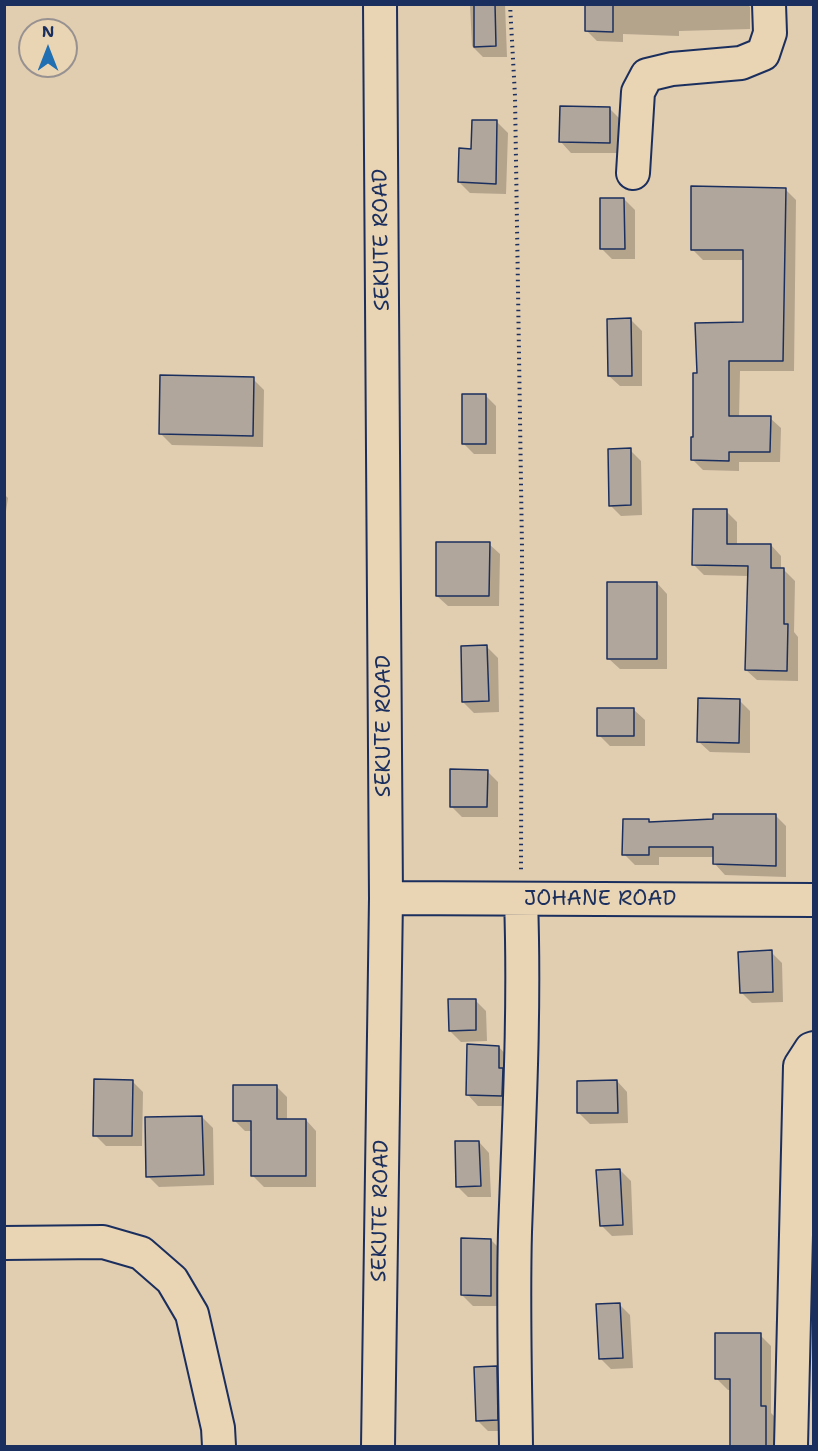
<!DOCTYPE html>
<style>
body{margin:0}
#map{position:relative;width:818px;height:1451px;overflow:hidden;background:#e1cdb0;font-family:"Shantell Sans",sans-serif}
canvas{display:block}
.frame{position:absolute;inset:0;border:6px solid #1b2f5e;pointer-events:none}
.north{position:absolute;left:18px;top:18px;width:60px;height:60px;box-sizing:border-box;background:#e9d4b3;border:2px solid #979291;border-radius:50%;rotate:0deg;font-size:16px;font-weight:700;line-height:24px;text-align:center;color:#1b2f5e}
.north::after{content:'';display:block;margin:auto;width:21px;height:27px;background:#1f6fb2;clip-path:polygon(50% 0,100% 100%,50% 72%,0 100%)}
</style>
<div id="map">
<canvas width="818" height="1451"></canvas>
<div class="frame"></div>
<div class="north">N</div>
</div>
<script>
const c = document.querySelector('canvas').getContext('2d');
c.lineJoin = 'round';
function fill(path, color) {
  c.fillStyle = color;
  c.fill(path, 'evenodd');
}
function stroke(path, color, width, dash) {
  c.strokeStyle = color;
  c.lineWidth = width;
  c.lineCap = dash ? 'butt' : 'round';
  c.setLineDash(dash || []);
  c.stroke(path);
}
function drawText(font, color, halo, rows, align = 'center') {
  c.font = font + ' "Shantell Sans",sans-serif';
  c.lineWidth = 4.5;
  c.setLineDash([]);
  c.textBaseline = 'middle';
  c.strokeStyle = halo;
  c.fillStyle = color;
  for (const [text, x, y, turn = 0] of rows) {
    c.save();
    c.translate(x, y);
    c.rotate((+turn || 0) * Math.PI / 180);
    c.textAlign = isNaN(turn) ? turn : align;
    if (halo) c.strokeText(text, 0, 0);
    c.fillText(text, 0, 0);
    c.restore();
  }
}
const shadow = new Path2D(`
 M470,4H505L507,57H483L472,46Z
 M587,4H747L750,7V29L679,31V36L623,34V42L597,41L586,30Z
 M610,109L621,120L620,153H571L561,142Z
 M497,122L508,133L506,194L470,193L459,182L472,150Z
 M785,189L796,200L794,371H740L739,418H770L781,428L780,462H739V471L703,470L692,459L698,374L744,323L745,260H703L692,249Z
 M624,199L635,210V259H612L601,248Z
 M631,320L642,331V386H620L609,376Z
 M253,379L264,390L263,447L172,445L161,434Z
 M485,395L496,406V454H474L463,443Z
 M630,450L641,461L642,515L621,516L610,505Z
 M4,494L8,498L4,524Z
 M726,511L737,522V545H771L781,556V570H784L795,581L794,632L798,637V681L757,680L746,670L749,576L704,575L693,564Z
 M489,544L500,554L499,606H448L437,596Z
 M657,583L667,594V669H620L609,659Z
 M487,647L498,658L499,712L474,713L463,702Z
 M739,700L750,711V753L710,752L699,742Z
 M634,710L645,720V746H610L599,735Z
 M487,771L498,782V817H462L451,806Z
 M775,815L786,826V877L725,875L715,864V857H659V865H635L624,854L649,820L651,823Z
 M771,952L782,963L783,1002L752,1003L741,992Z
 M475,1000L486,1011L487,1041L461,1042L450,1031Z
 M499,1047L509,1058L512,1106H478L468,1095Z
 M132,1081L143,1092L142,1146H106L95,1135Z
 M617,1081L627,1092L628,1123L590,1124L579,1113Z
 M276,1086L287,1097V1120H306L316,1131V1187H264L253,1176V1131H245L234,1120Z
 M202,1117L213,1128L214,1185L159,1187L148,1176Z
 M479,1142L489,1153L491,1197H468L457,1186Z
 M620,1170L631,1181L633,1235L612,1236L601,1225Z
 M491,1240L502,1251L501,1306H473L462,1295Z
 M619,1304L630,1315L633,1368L611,1369L600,1358Z
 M760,1335L771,1346V1413L776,1418V1446H731V1390H728L717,1379Z
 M496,1367L507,1378L508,1431H488L477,1420Z`);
const building = new Path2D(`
 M474,4H495L496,46L474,47Z
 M585,4H613V32L585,31Z
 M560,106L610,107V143L559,142Z
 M472,120H497L496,184L458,182L459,148L471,149Z
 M691,186L786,188L783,361H729V416H771L770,452H729V461L691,460V437H693V373H697L695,323L743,322V250H691Z
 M600,198H624L625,249H600Z
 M631,318L632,376H608L607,319Z
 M160,375L254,377L253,436L159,434Z
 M462,394H486V444H462Z
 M631,448V505L609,506L608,449Z
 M693,509H727V544H771V568H784V624H788L787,671L745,670L748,566L692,565Z
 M436,542H490L489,596H436Z
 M607,582H657V659H607Z
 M487,645L489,701L462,702L461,646Z
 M698,698L740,699L739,743L697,742Z
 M597,708H634V736H597Z
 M450,769L488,770L487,807H450Z
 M713,814H776V866L713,864V847H649V855H622L623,819H649V822L713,819Z
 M772,950L773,992L740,993L738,952Z
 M448,999H476V1030L449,1031Z
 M467,1044L499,1046V1068H503L502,1096L466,1095Z
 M94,1079L133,1080L132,1136H93Z
 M617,1080L618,1113H577V1081Z
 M233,1085H277V1119H306V1176H251V1121H233Z
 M202,1116L204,1175L146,1177L145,1117Z
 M455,1141H479L481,1186L456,1187Z
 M620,1169L623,1225L600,1226L596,1170Z
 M461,1238L491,1239V1296L461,1295Z
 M620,1303L623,1358L599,1359L596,1304Z
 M715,1333H761V1406H766V1446H730V1379H715Z
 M497,1366L498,1420L476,1421L474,1367Z`);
const path = new Path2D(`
 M510,4L515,96L522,548L521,871`);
const street = new Path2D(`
 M633,173L638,92L647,75L672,69L741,63L763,54L770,33L769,4
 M386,898L814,900
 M4,1243L103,1242L141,1253L172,1280L192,1314L218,1428L219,1446
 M378,1446L386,898L380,4
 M516,1446C515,1375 513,1303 515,1232C519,1121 525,1011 521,900
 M791,1446L800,1066L811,1049L814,1048`);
const streetNames = [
 ["SEKUTE ROAD",382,240,-91],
 ["SEKUTE ROAD",385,726,-90],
 ["JOHANE ROAD",600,900],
 ["SEKUTE ROAD",381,1211,-89]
];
fill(shadow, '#0003');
fill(building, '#b0a69b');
stroke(building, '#1b2f5e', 1.5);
stroke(street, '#1b2f5e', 36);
stroke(path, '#1b2f5e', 4, [1.5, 4.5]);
stroke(street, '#e9d4b3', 32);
drawText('21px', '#1b2f5e', '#e9d4b3', streetNames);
</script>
